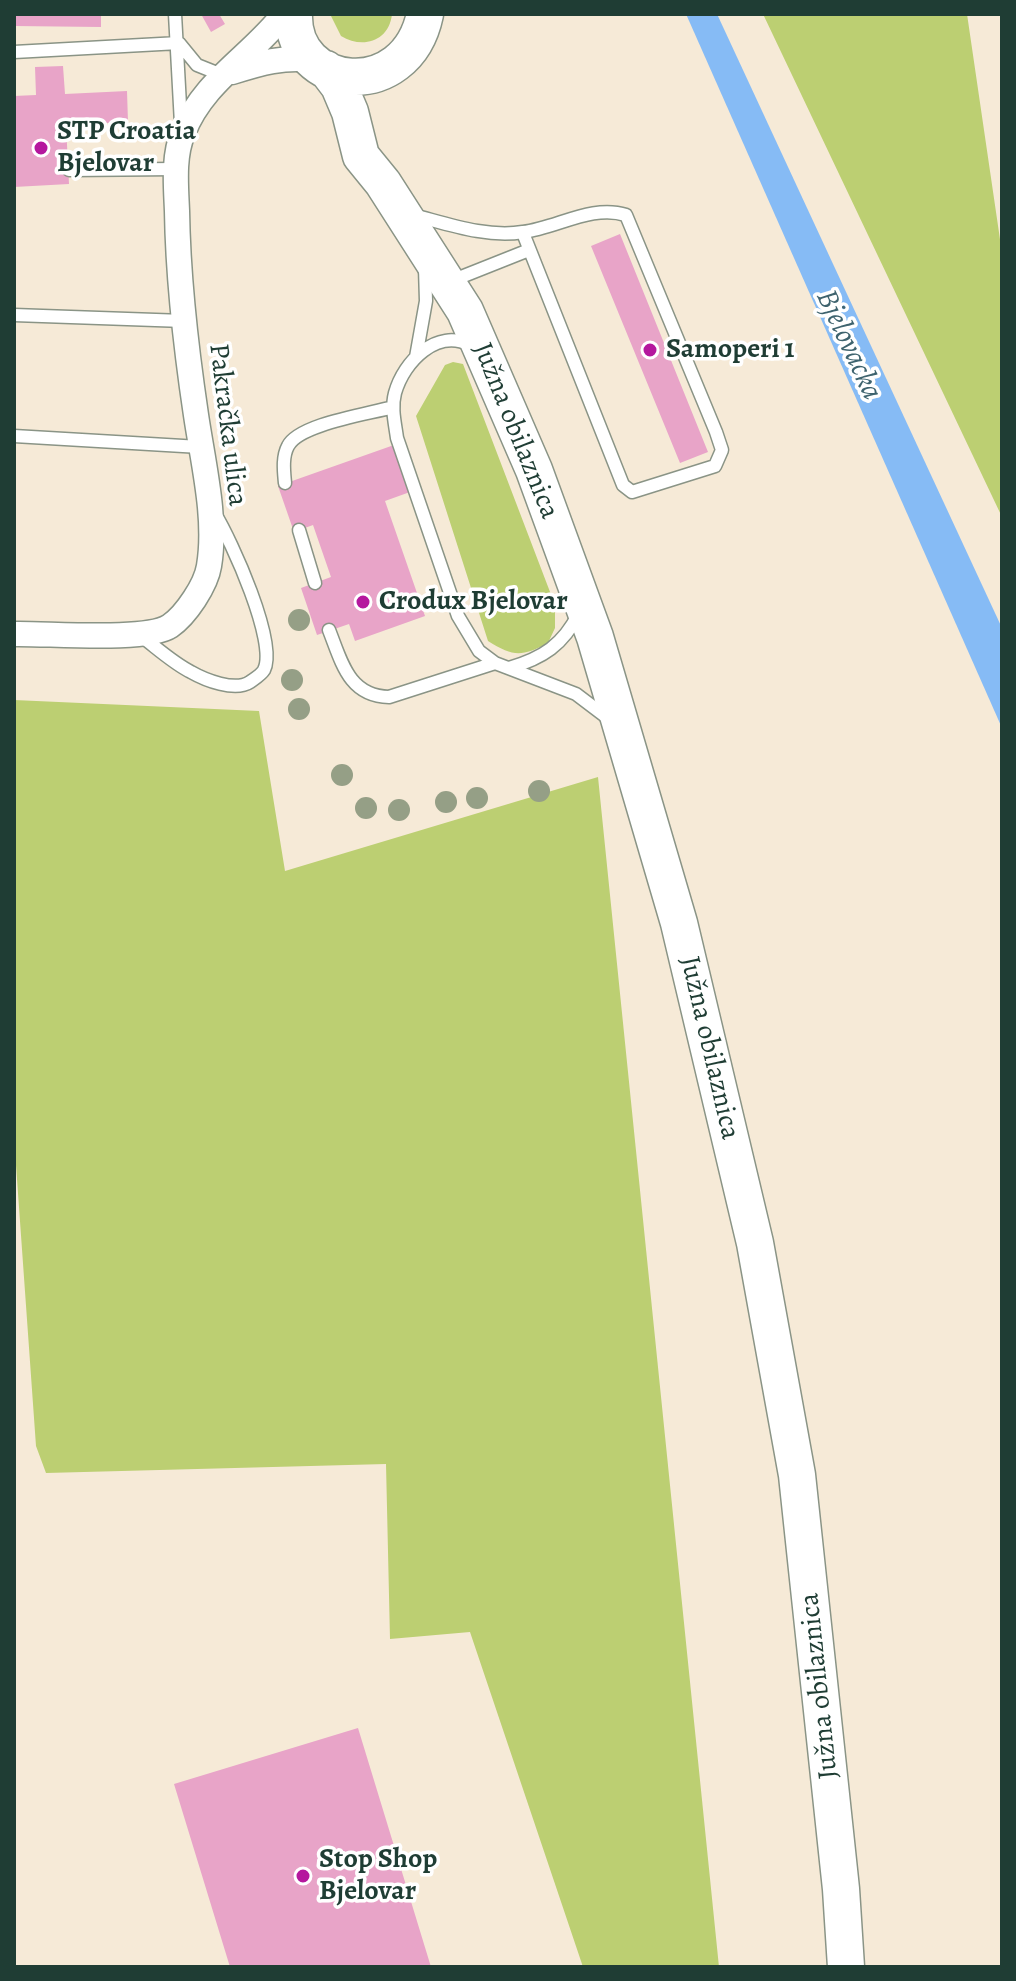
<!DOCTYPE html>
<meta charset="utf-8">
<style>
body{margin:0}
#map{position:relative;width:1016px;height:1981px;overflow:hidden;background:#f6ead7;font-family:Alegreya,serif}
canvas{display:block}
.frame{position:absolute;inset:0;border:16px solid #1f3d34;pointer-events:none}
</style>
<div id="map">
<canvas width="1016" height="1981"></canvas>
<div class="frame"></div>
</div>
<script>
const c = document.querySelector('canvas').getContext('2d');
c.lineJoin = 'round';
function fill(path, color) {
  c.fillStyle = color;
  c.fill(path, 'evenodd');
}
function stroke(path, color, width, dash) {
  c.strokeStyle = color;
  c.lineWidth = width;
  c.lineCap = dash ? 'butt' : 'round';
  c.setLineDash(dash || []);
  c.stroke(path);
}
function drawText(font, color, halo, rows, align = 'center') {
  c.font = font + ' Alegreya,serif';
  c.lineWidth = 7;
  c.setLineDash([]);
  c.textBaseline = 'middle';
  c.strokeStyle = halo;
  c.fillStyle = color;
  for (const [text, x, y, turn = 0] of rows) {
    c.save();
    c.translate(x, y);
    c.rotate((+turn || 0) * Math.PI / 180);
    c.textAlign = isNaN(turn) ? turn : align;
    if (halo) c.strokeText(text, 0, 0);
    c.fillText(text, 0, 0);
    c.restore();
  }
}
const green = new Path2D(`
 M330,14H392C389,42 362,49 341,36Z
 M763,14H967L1002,253V517Z
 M453,362L463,364L555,605V628L548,643C521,657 514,657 488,641L416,416L445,365Z
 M14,700L259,711L285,871L598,777L719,1967H583L470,1632L390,1639L386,1464L46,1473L36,1446L14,1137Z`);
const water = new Path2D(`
 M686,14H717L1002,628V728Z`);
const building = new Path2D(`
 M14,14H101V27L14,26Z
 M201,14H219L225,24L211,32Z
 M63,66L65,94L127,91L128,122L66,125L69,184L14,187V96L36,95L35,67Z
 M620,234L708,452L680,463L591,246Z
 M394,445L410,492L385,501L425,616L355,641L349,624L317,635L301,588L331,577L313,525L294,532L278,486Z
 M358,1728L431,1967H230L174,1784Z`);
const lane = new Path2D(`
 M175,14L181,124
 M14,52L179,43L197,65L222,75
 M69,170L176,169
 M413,215C448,224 487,238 523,232C557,228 592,204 626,215L716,432L722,450L715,466L632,492L623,485L523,233
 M451,281L529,250
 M14,315L184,321
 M470,345C437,328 404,361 395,393C391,408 395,423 397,438L458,616L479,651L495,663L576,694L609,719
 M416,357L426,301L425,268
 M14,436L200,447
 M285,483C284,472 282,457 288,446C299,424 369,414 393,407
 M299,530L315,583
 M329,630C342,663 349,696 389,697L495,663
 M141,636C157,648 173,663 191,672C205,680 235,692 250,682C254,679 261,675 264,670C278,643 231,540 215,514
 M509,668C543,658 563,645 579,613`);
const street = new Path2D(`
 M232,72C260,63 284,56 314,60
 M14,634C47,633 146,642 170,626C186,615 206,585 209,566C217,518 203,463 196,415C186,348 178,279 177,211C176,186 173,156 183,133C203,81 252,56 284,14`);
const primary = new Path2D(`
 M294,14C291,90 406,105 425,14
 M326,69L339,86L350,112L361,156L383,183L465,311L534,470L595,637L679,923L755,1243L797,1475L841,1889L846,1967`);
const trees = [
 [299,620],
 [292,680],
 [299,709],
 [342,775],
 [539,791],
 [477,798],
 [446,802],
 [366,808],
 [399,810]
];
const markers = [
 [41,148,8,"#b5179e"],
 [650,350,8,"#b5179e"],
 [363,602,8,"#b5179e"],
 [303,1876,8,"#b5179e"]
];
const poiNames = [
 ["STP Croatia",57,132],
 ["Bjelovar",57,164],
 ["Samoperi 1",666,350],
 ["Crodux Bjelovar",379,602],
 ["Stop Shop",319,1860],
 ["Bjelovar",319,1892]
];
const streetNames = [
 ["Pakračka ulica",227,425,83],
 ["Južna obilaznica",515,431,68],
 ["Južna obilaznica",709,1048,77],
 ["Južna obilaznica",820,1686,-96]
];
const waterNames = [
 ["Bjelovacka",848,345,65]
];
fill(green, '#bccf72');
fill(water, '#86bbf5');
fill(building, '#e8a4c8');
stroke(lane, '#8a9486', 15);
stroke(street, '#8a9486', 27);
stroke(primary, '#8a9486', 39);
stroke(lane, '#fff', 12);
stroke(street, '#fff', 24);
stroke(primary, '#fff', 36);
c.fillStyle = '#959f86';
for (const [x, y] of trees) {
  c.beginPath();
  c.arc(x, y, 11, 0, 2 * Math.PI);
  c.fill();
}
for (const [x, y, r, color] of markers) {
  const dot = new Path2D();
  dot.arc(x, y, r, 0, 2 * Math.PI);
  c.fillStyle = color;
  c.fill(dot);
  stroke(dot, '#fff', 3);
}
drawText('bold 28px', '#1f3d34', '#fff', poiNames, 'left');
drawText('28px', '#1f3d34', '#fff', streetNames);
drawText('italic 30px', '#3e636e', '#fff', waterNames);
</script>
